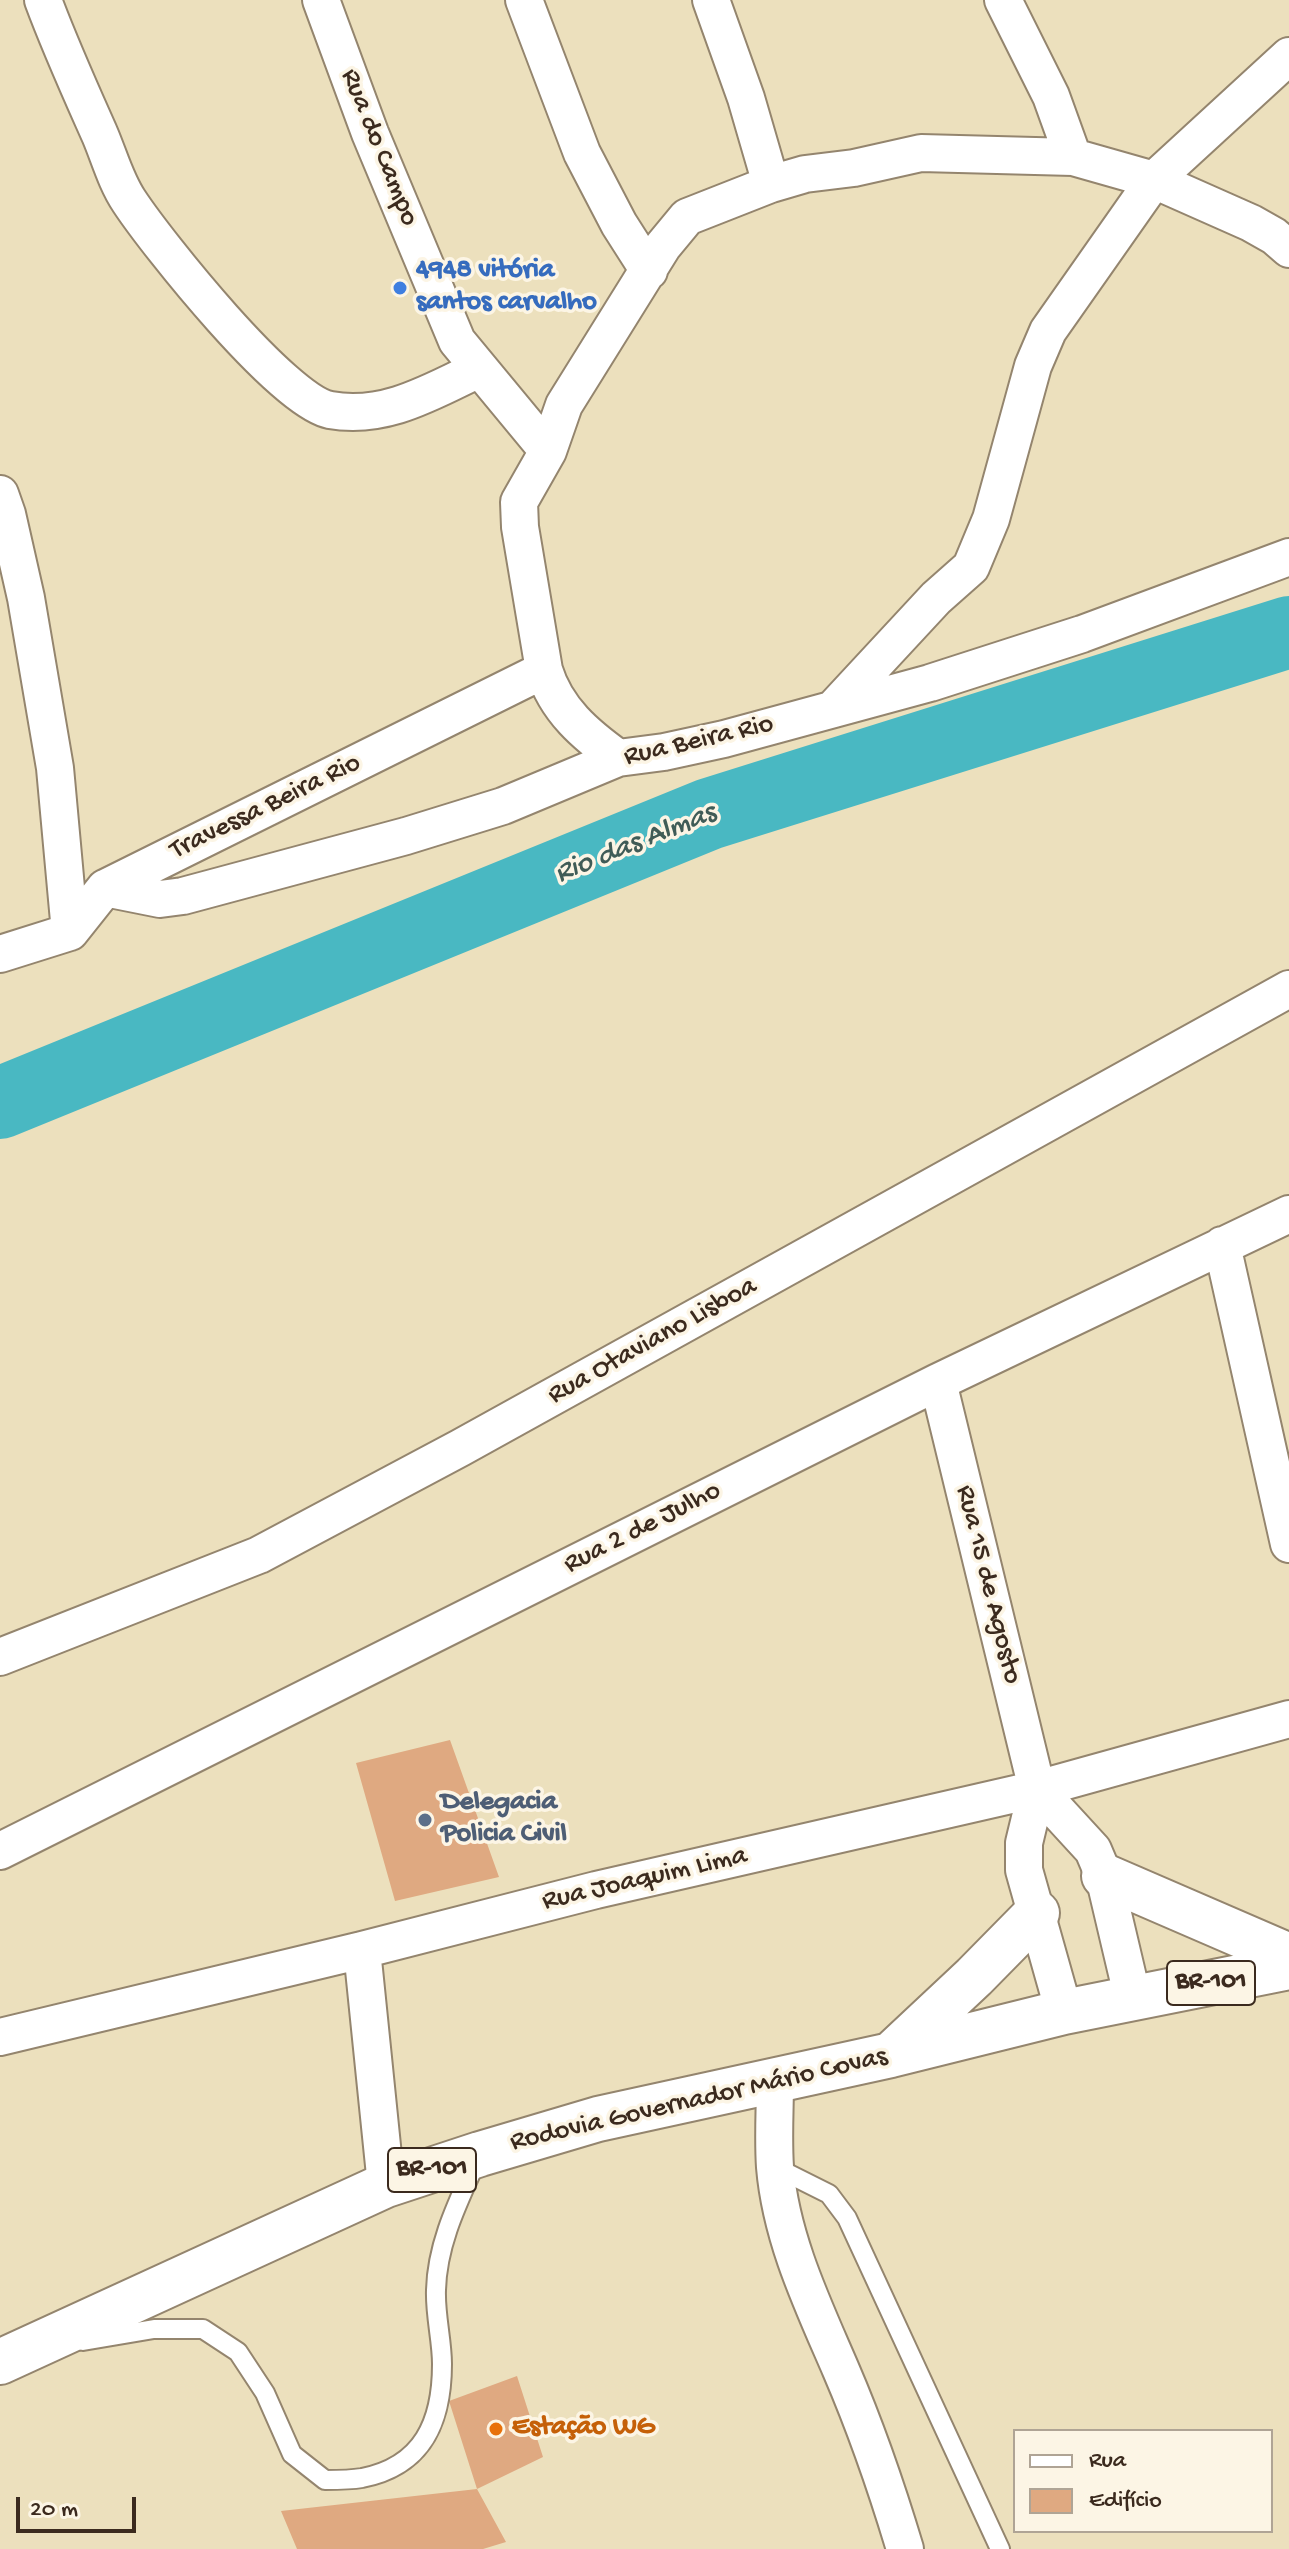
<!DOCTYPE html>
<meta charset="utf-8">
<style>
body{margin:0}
#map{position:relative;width:1289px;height:2549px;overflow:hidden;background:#ece0bd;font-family:"Gochi Hand",sans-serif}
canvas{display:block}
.legend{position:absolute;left:1013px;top:2429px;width:260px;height:104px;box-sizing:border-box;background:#fcf5e5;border:2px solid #afa495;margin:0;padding:10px 14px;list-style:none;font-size:24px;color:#3b2a1e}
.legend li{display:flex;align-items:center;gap:16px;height:40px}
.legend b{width:40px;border:2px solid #afa495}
.scale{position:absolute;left:16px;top:2497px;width:120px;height:36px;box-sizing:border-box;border:4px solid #3b2a1e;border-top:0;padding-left:10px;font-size:24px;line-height:28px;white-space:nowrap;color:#3b2a1e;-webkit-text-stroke:6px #fcf5e5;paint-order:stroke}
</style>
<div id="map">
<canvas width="1289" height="2549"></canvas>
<ul class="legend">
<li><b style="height:10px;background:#fff"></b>Rua</li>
<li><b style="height:22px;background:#dfa981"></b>Edifício</li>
</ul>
<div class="scale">20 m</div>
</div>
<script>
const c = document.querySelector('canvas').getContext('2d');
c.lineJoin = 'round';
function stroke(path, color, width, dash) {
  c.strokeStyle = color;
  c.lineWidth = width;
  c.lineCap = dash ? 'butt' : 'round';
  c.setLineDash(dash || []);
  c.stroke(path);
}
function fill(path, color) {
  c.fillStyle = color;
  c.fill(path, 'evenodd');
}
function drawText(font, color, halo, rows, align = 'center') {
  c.font = font + ' "Gochi Hand",sans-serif';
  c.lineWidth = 7;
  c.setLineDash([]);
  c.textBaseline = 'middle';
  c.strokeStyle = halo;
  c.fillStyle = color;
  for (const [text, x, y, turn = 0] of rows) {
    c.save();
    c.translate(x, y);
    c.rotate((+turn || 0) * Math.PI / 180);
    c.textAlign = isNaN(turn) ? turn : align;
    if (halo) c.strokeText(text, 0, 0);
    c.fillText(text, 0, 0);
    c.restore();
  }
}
const river = new Path2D(`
 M0,1103L709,814L1289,632`);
const building = new Path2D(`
 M450,1740L499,1877L395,1901L356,1763Z
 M517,2376L543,2457L477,2489L449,2401Z
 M477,2489L506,2542L483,2549H297L281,2511Z`);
const service = new Path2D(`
 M775,2167L829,2194L847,2218L1000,2549
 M83,2341L154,2329H203L238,2352L265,2393L292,2454L325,2480C337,2480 350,2480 362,2478C423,2466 442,2422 442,2364C442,2340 435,2315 436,2290C437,2244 458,2202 476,2162`);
const minor = new Path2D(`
 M43,0C60,46 80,90 100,135C109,156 116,182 129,201C158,245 283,401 330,410C385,420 431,392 479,369
 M321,0L370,133L457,341L548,451
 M524,0L582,153L619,224L649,271
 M711,0L746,98L771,184
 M1003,0L1051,96L1073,157
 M0,494L7,514L26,598L55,768L70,932
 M833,709L936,598L971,567L991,519L1033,366L1048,331L1154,180L1289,56
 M618,758C586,735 556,710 544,670L520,527L519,502L548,451L564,405L663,246L687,217L771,184L805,174L854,168L921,153L1073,157L1154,180L1251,223L1274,236L1289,249
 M105,888L160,899L183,896L406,836L503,806L618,758L664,752L724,739L930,683L1082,634L1289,557
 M0,954L70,932L105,888L544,670
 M1222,1245L1289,1544
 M938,1382L1037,1789L1024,1843V1870L1064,2012
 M0,1657L259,1555L460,1448L1289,989
 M1037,1789L1093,1850L1104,1876L1133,1999
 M0,1851L938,1382L1289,1214
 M362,1950L386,2185
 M0,2037L362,1950L596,1890L1037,1789L1289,1719
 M775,2081C775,2109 773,2138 775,2167C781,2239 813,2305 841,2370C866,2428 887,2489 905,2549`);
const trunk = new Path2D(`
 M1104,1876L1289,1956
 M895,2051L974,1977L1037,1913
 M0,2362L386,2185L480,2154L598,2119L891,2055L1064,2012L1289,1967`);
const markers = [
 [400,288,8,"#3f7fe0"],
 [425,1820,8,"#5c6f8a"],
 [496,2429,8,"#e8710a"]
];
const shields = [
 [1211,1983,88],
 [432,2170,88]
];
const shieldNames = [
 ["BR-101",1211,1983],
 ["BR-101",432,2170]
];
const streetNames = [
 ["Rua do Campo",378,148,68],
 ["Rua Beira Rio",699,742,-13],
 ["Travessa Beira Rio",266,808,-26],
 ["Rua Otaviano Lisboa",653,1342,-29],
 ["Rua 2 de Julho",643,1529,-27],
 ["Rua 15 de Agosto",987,1585,76],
 ["Rua Joaquim Lima",645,1880,-13],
 ["Rodovia Governador Mário Covas",699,2101,-13]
];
const shopNames = [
 ["4948 vitória",416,272],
 ["santos carvalho",416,304]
];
const serviceNames = [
 ["Delegacia",441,1804],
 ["Policia Civil",441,1836]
];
const foodNames = [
 ["Estação WG",512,2429]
];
const waterNames = [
 ["Rio das Almas",636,845,-22]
];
stroke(river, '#49b8c2', 72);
fill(building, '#dfa981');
stroke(service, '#94856e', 22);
stroke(minor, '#94856e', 40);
stroke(trunk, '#94856e', 48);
stroke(service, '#fff', 18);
stroke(minor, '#fff', 36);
stroke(trunk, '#fff', 44);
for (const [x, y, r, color] of markers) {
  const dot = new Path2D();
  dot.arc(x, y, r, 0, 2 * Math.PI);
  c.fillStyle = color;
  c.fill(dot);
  stroke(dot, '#fcf5e5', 3);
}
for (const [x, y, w] of shields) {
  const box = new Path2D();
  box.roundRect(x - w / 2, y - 22, w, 44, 6);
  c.fillStyle = '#fcf5e5';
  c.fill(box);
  stroke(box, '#3b2a1e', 2);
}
drawText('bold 26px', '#3b2a1e', null, shieldNames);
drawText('28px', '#3b2a1e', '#fcf5e5', streetNames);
drawText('bold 28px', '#366cbe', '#fcf5e5', shopNames, 'left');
drawText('bold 28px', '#4e5e75', '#fcf5e5', serviceNames, 'left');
drawText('bold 28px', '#c56008', '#fcf5e5', foodNames, 'left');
drawText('italic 30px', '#405c57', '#fcf5e5', waterNames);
</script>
